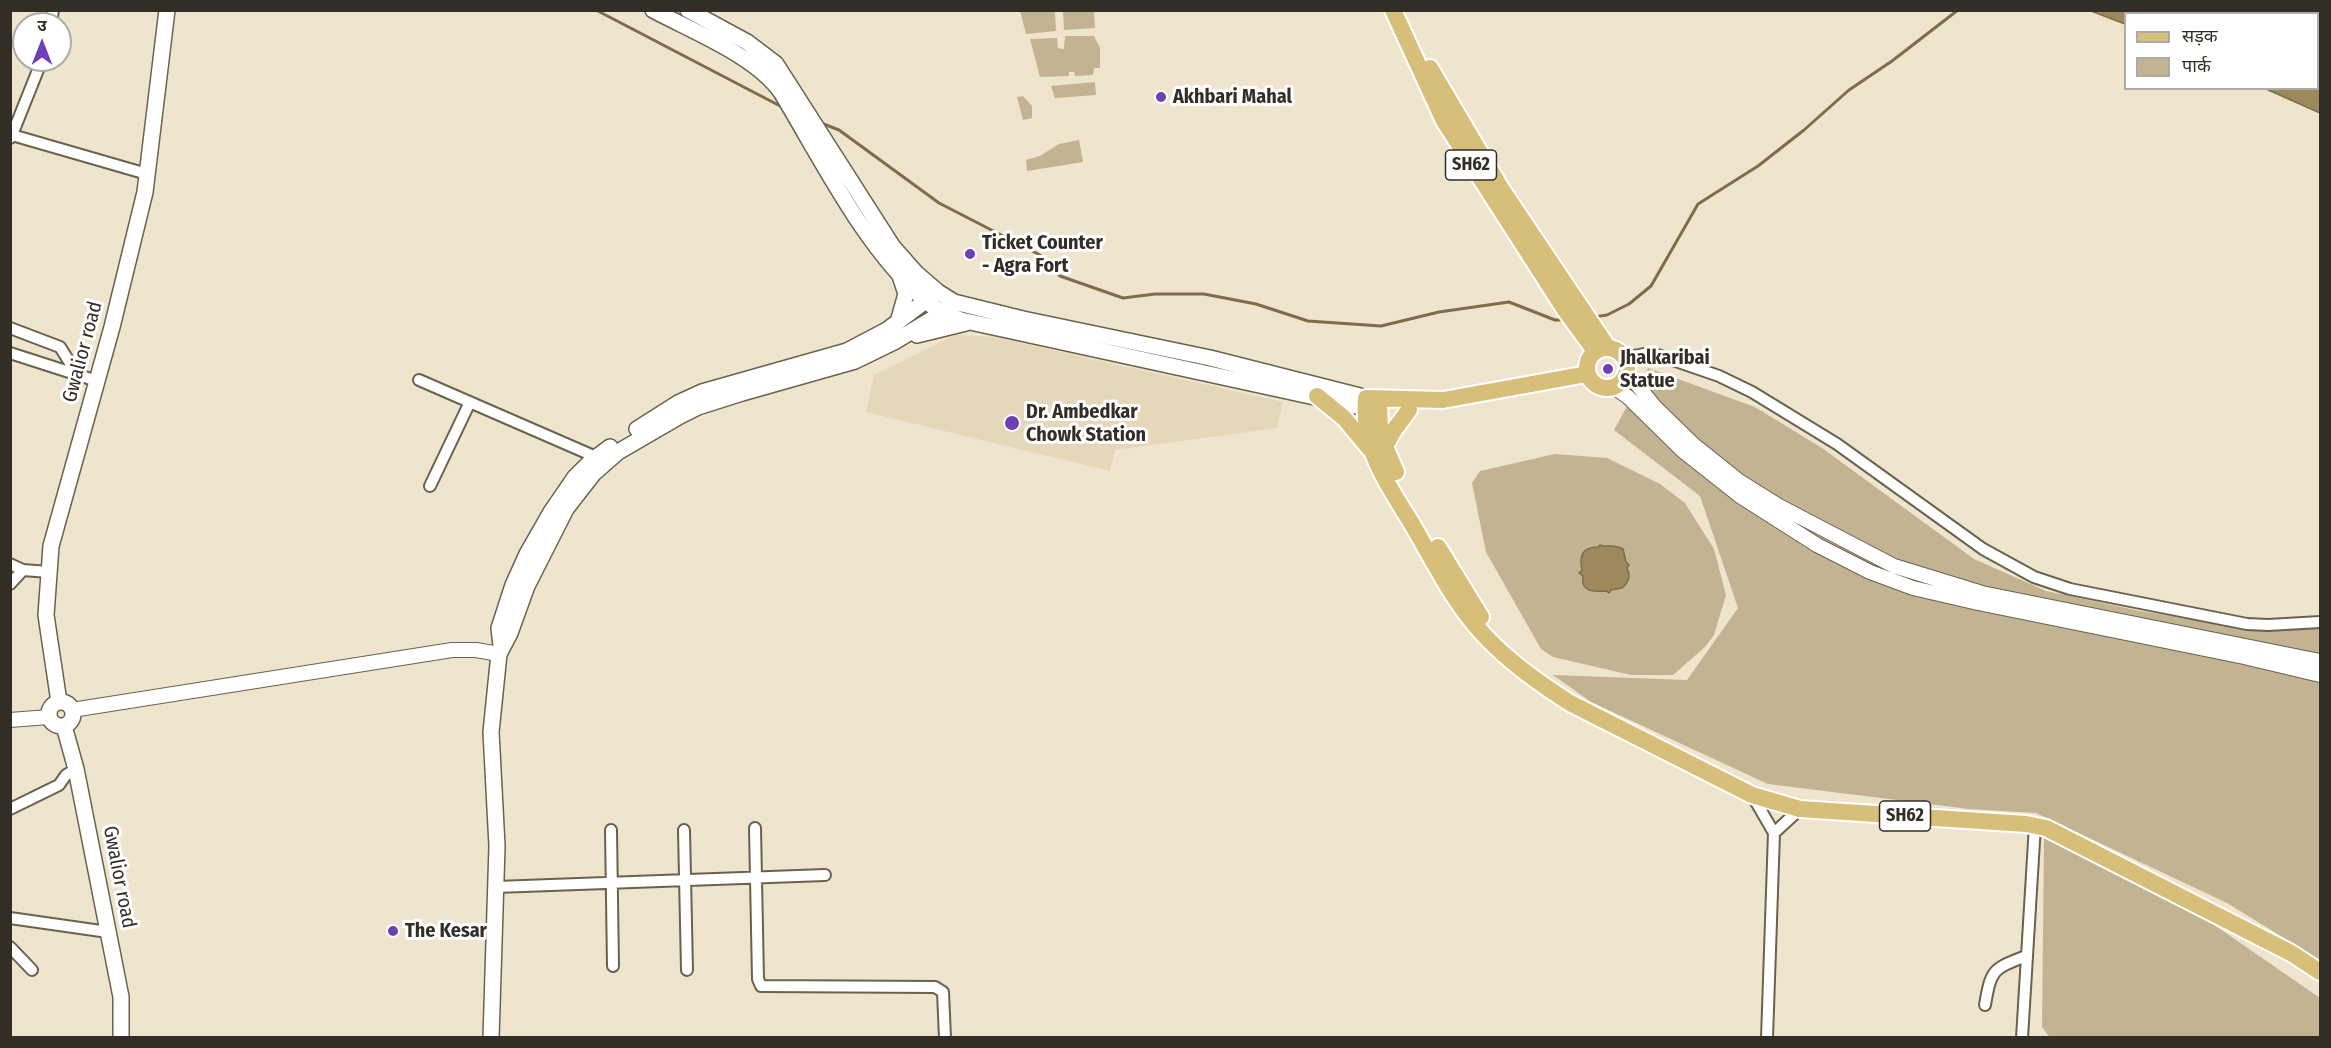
<!DOCTYPE html>
<meta charset="utf-8">
<style>
body{margin:0}
#map{position:relative;width:2331px;height:1048px;overflow:hidden;background:#efe4cd;font-family:"Fira Sans Condensed","Noto Sans Devanagari",sans-serif}
canvas{display:block}
.frame{position:absolute;inset:0;border:12px solid #322e25;pointer-events:none}
.legend{position:absolute;left:2124px;top:12px;width:195px;height:78px;box-sizing:border-box;background:#fff;border:2px solid #adaba8;margin:0;padding:8px 10px;list-style:none;font-size:18px;color:#322e25}
.legend li{display:flex;align-items:center;gap:12px;height:30px}
.legend b{width:30px;border:2px solid #adaba8}
.north{position:absolute;left:12px;top:12px;width:60px;height:60px;box-sizing:border-box;background:#fff;border:2px solid #adaba8;border-radius:50%;rotate:0deg;font-size:16px;font-weight:700;line-height:24px;text-align:center;color:#322e25}
.north::after{content:'';display:block;margin:auto;width:21px;height:27px;background:#6e3fb7;clip-path:polygon(50% 0,100% 100%,50% 72%,0 100%)}
</style>
<div id="map">
<canvas width="2331" height="1048"></canvas>
<div class="frame"></div>
<ul class="legend">
<li><b style="height:8px;background:#d7bf7a"></b>सड़क</li>
<li><b style="height:16px;background:#c2b392"></b>पार्क</li>
</ul>
<div class="north">उ</div>
</div>
<script>
const c = document.querySelector('canvas').getContext('2d');
c.lineJoin = 'round';
function fill(path, color) {
  c.fillStyle = color;
  c.fill(path, 'evenodd');
}
function stroke(path, color, width, dash) {
  c.strokeStyle = color;
  c.lineWidth = width;
  c.lineCap = dash ? 'butt' : 'round';
  c.setLineDash(dash || []);
  c.stroke(path);
}
function drawText(font, color, halo, rows, align = 'center') {
  c.font = font + ' "Fira Sans Condensed",sans-serif';
  c.lineWidth = 6;
  c.setLineDash([]);
  c.textBaseline = 'middle';
  c.strokeStyle = halo;
  c.fillStyle = color;
  for (const [text, x, y, turn = 0] of rows) {
    c.save();
    c.translate(x, y);
    c.rotate((+turn || 0) * Math.PI / 180);
    c.textAlign = isNaN(turn) ? turn : align;
    if (halo) c.strokeText(text, 0, 0);
    c.fillText(text, 0, 0);
    c.restore();
  }
}
const built = new Path2D(`
 M955,335L994,337L1283,402L1277,428L1115,450L1110,471L866,412L874,375Z`);
const green = new Path2D(`
 M1020,11H1055L1056,31L1026,34Z
 M1063,11H1094L1095,28L1064,30Z
 M1065,36H1094L1100,48V68H1094L1093,75L1075,76L1074,72H1069V76L1040,77L1030,39L1057,38L1058,48L1064,49Z
 M1095,82L1096,95L1055,98L1051,86Z
 M1023,96L1032,106V118L1023,120L1017,97Z
 M1079,140L1083,162L1027,171L1026,160L1040,156L1059,144Z
 M1648,368L1755,407L1822,448L1974,559L2046,591L2140,611L2269,631L2320,627V960L2227,903L2036,813L1969,809L1768,784L1591,702L1553,675L1687,680L1738,608L1700,496L1614,430Z
 M1555,454L1607,458L1660,484L1685,503L1714,549L1726,595L1714,635L1705,647L1673,675H1631L1553,657L1541,649L1486,552L1472,483L1480,471Z
 M2044,835L2171,895L2320,998V1037L2050,1038L2042,1027Z`);
const water = new Path2D(`
 M2091,11H2320V113L2266,89L2318,88V14H2126L2125,24Z
 M1600,545C1605,548 1612,543 1623,549L1626,562L1629,565L1627,568C1631,576 1629,582 1622,588L1611,590L1609,593L1606,591C1594,592 1580,592 1583,576L1579,573L1582,570C1579,556 1582,547 1598,547Z`);
const stream = new Path2D(`
 M596,10L784,108
 M821,123L839,130L939,203L1040,255L1060,276L1123,298L1155,294H1204L1256,304L1308,321L1381,326L1439,312L1509,302L1555,320H1563
 M1594,317L1607,315L1629,304L1651,286L1698,204L1758,166L1804,130L1849,90L1892,61L1958,10`);
const minor = new Path2D(`
 M51,24L53,10
 M12,135L42,60
 M10,138L12,135L147,174
 M10,328L60,347L77,374
 M10,353L97,381
 M1624,358L1644,354L1658,355L1719,376L1752,392L1837,444L1983,549L2034,577L2070,589L2247,624L2268,625L2320,622
 M419,380L596,457
 M430,486L470,402
 M10,564L23,570L49,572
 M10,584L23,570
 M1752,795L1774,833L1767,1038
 M10,809L59,785L66,775L76,769
 M755,828L758,979L761,986L935,987L943,992L945,1038
 M611,830L613,966
 M684,830L687,970
 M1774,833L1800,809
 M496,887L825,875
 M10,918L108,932
 M10,947L32,970
 M1985,1005C1991,969 1993,969 2026,956
 M2022,1038L2035,825`);
const tertiary = new Path2D(`
 M1627,372L1655,407L1694,445L1739,481L1779,506L1894,566L1982,593L2320,661
 M1614,387L1628,397L1683,451L1740,496L1817,545L1870,572L1913,588L1978,603L2244,657L2320,675
 M72,710L452,650H476L499,654
 M10,720L49,717`);
const secondary = new Path2D(`
 M653,10C692,31 756,56 781,92C822,160 865,248 925,300C935,310 948,315 961,320L1365,408
 M688,10L747,42L776,64L893,247L916,273L938,292L954,302L1023,319L1210,358L1360,396
 M898,322L906,294L900,276
 M917,335L966,323
 M637,429L678,403L702,392L847,351L887,330L932,296
 M501,646L499,628L513,585L527,554L551,512L575,477L590,462L610,447
 M49 714a12 12 0 1 1 24 0a12 12 0 1 1-24 0Z
 M59,702L46,615L51,546L112,327L145,192L167,10
 M64,726L76,769L121,997V1038
 M491,1038L497,846L491,732L499,654L510,633L527,586L566,509L594,473L618,452L680,416L698,407L742,393L855,361L894,342L942,313L954,302`);
const primary = new Path2D(`
 M1393,10L1444,121L1565,310L1595,351
 M1430,68L1502,190L1608,348
 M1587 368a20 20 0 1 1 40 0a20 20 0 1 1-40 0Z
 M1587,374L1443,400L1366,398C1365,414 1366,431 1371,447C1379,473 1398,501 1412,524C1434,562 1454,603 1484,635C1509,662 1539,683 1570,703L1752,795L1800,809L2026,824L2046,828L2291,953L2320,972
 M1317,396L1344,418L1369,448
 M1379,399L1380,435L1396,472
 M1384,448L1394,430L1409,410
 M1438,547L1481,617`);
const markers = [
 [1161,97,6,"#6e3fb7"],
 [970,254,6,"#6e3fb7"],
 [1608,369,6,"#6e3fb7"],
 [1012,423,8,"#6e3fb7"],
 [393,931,6,"#6e3fb7"]
];
const shields = [
 [1471,165,51],
 [1905,816,51]
];
const shieldNames = [
 ["SH62",1471,165],
 ["SH62",1905,816]
];
const poiNames = [
 ["Akhbari Mahal",1173,97],
 ["Ticket Counter",982,243],
 ["- Agra Fort",982,266],
 ["Jhalkaribai",1620,358],
 ["Statue",1620,381],
 ["Dr. Ambedkar",1026,412],
 ["Chowk Station",1026,435],
 ["The Kesar",405,931]
];
const streetNames = [
 ["Gwalior road",83,352,-75],
 ["Gwalior road",119,877,79]
];
fill(built, '#e5d8ba');
fill(green, '#c2b392');
fill(water, '#9d895b');
stroke(water, '#7d6e4b', 1.5);
stroke(stream, '#7d6e4b', 3);
stroke(minor, '#6b624d', 14);
stroke(tertiary, '#6b624d', 16);
stroke(secondary, '#6b624d', 18);
stroke(primary, '#fff', 20);
stroke(minor, '#fff', 10);
stroke(tertiary, '#fff', 14);
stroke(secondary, '#fff', 15);
stroke(primary, '#d7bf7a', 16);
for (const [x, y, r, color] of markers) {
  const dot = new Path2D();
  dot.arc(x, y, r, 0, 2 * Math.PI);
  c.fillStyle = color;
  c.fill(dot);
  stroke(dot, '#fff', 2);
}
for (const [x, y, w] of shields) {
  const box = new Path2D();
  box.roundRect(x - w / 2, y - 15, w, 30, 4.5);
  c.fillStyle = '#fff';
  c.fill(box);
  stroke(box, '#322e25', 1.5);
}
drawText('bold 18px', '#322e25', null, shieldNames);
drawText('bold 20px', '#322e25', '#fff', poiNames, 'left');
drawText('20px', '#322e25', '#fff', streetNames);
</script>
